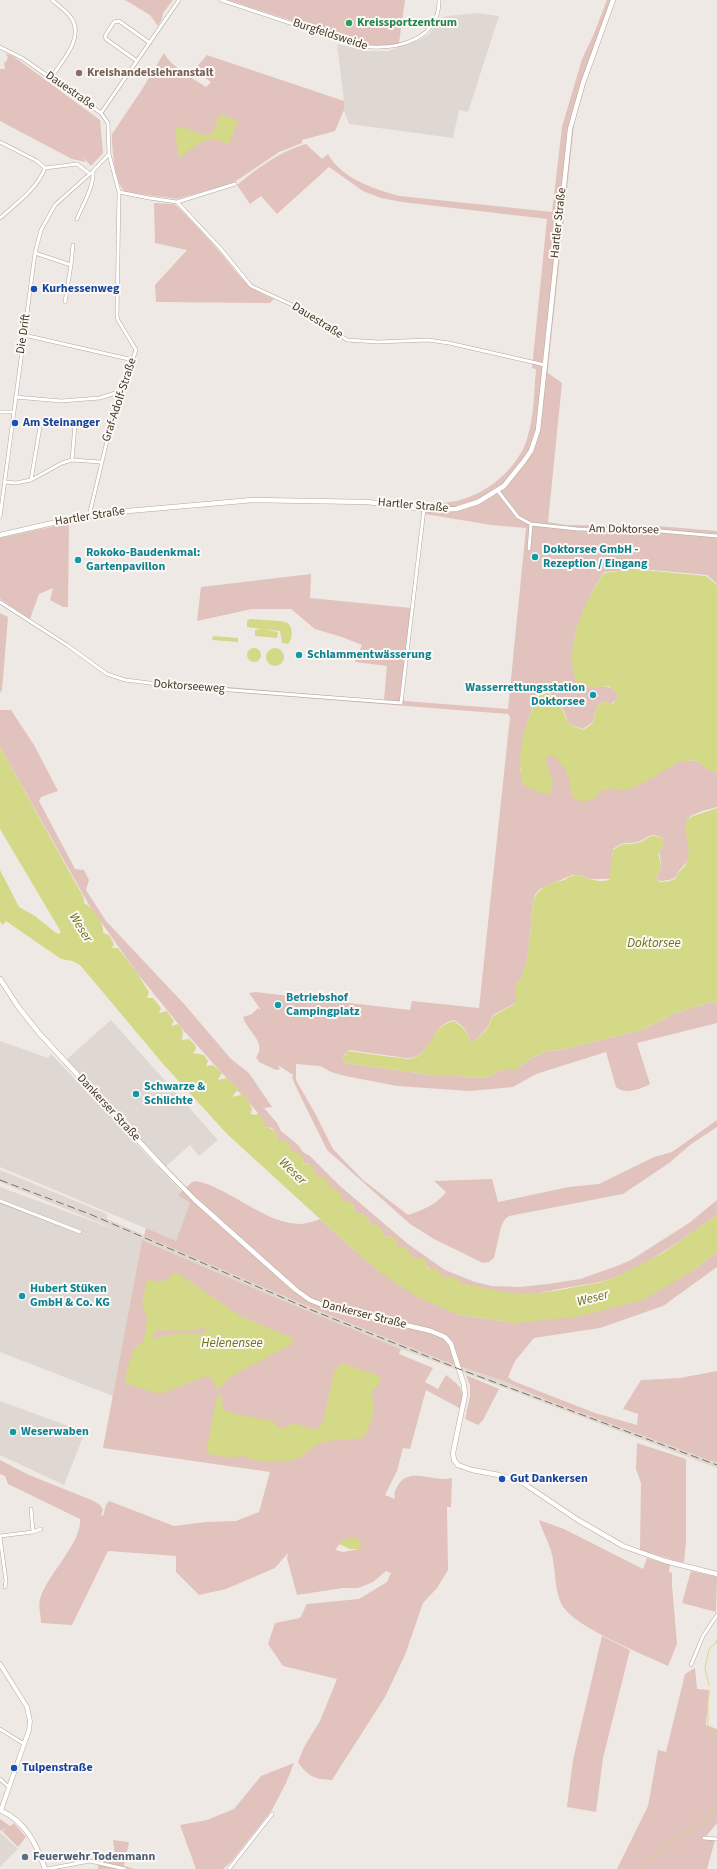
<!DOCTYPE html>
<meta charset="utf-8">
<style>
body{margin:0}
canvas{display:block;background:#efe9e5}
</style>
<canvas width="717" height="1869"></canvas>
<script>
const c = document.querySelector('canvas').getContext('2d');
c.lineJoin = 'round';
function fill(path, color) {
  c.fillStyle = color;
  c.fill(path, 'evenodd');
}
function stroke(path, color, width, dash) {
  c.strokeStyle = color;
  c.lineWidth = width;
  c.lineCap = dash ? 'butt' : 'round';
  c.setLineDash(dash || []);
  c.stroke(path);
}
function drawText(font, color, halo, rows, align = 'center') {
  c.font = font + ' "Source Sans 3",sans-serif';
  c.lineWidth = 4;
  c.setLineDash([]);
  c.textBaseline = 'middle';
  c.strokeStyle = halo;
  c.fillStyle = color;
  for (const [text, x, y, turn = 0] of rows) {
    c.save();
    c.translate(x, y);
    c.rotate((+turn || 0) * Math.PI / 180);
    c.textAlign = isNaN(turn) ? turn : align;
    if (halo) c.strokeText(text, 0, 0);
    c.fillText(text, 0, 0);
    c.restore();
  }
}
const built = new Path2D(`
 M477,13L499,16L468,112L459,110L453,138L349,124L344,110V101L337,44L368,51H387L418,41L429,34L441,18L447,16Z
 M111,1020L218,1140L199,1156L190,1145L164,1168L67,1059Z
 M0,1041L48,1058L51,1054L199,1210L176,1241L0,1167Z
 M0,1170L107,1214V1219L312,1308L452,1364L501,1380L552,1402L717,1463V1468L401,1349L272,1296L142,1240L113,1396L0,1352V1187L122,1232L0,1182Z
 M0,1401L85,1432L64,1485L0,1455Z
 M0,1832L18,1849L0,1867Z`);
const green = new Path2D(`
 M125,0H173L163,13L162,19L158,26L150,15Z
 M228,0H405L399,43L386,46H369Z
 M607,0H615L598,40L574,124L548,368V373L562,383L548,522L566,525L658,526L717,531V584L707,575L642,569L604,572C590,593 581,615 574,639L599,687C608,686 612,687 618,694L617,699L611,704L605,701L597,706L593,722L583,729L569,724C564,711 560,698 547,692L538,695C525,723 522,742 520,772L545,760L547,754L553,753L600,791L680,761C695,758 704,764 717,771V807C708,810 686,813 686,825C685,832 690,844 689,853C688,866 678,868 676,877L670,880L660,881L656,879C661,870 662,863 659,853L663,846V839C649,830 648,840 637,842C623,845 626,840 613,849L610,879H591L582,876L572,875L540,889L535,895L533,902C530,924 531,971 516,985L517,1002L493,1015L487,1028L474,1042H470C468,1031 464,1026 454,1020C429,1025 435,1054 410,1058C404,1059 397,1056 391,1056C377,1054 363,1052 349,1050L343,1056L345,1063L432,1075H454L474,1078L487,1077L505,1069H517L529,1059L547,1051L560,1050L642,1030L676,1013L711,1002L717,1003V1023L637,1043L650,1084C641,1089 625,1095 616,1087L606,1052L536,1074L513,1087L470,1091L397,1086L345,1076L331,1072L320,1066L296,1064V1080L316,1115L333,1149L363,1180L408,1215C423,1210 437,1204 446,1192L434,1181L492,1179L498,1202L569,1187L599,1184L654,1157L672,1152L717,1120V1127L690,1145L669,1163L623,1194L509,1216L505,1219L501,1227L494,1258L489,1262L483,1263L434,1239L410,1224L327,1150L296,1087L292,1077L293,1075L278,1065L280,1069L276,1070L259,1062L256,1057C268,1043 246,1030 243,1017L252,1014L258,1008L261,1010L249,993L255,992L410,1010L412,1001L479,1008L510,717L508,714L165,687L166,682L223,689L228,687L384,700L387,666L355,662L362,645L342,637L315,629L291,609H252L197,621L201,587L311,574L310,598L411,608L400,696L405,701L508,709L526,528L491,525L425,514L427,504C440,503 453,503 466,498C492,490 519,465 527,439C534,417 534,392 536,369L532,368L547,219L402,202L381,198L363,191L329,167L277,214L261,196L250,204L237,185C257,168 281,151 306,144L322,159L328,154C342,179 374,189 400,196L552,212L562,127L582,59L593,36Z
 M5,53L13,56L100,120L103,153L91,166L82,156L86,162L72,159L0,121V69H5L4,62H6L8,57Z
 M164,53C170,66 194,79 206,87L211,82L194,70L207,55L344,101V110L335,131L302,140V143L279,152L233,183L177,199L125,192C114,182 112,149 112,134L141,91Z
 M154,203L174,204L178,207C192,221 206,236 219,251C240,275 242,286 274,299L270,303L156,302L155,285L187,250L155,243Z
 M69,523L68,607H63L50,600L53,588L39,594L30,619L0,599V538Z
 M0,613L8,617L2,690L0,693Z
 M0,710H11L34,745L58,791L41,797L39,801L75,869L84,870L89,880L86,890L106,921L185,1005L231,1059L249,1073L272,1107L264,1108L277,1123L281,1131L298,1145L303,1152L310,1156L340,1186L408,1244L445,1270L475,1282L492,1286L520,1287L548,1284L580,1279L617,1266L631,1260L689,1223L717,1200V1215C684,1238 653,1262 616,1277C601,1283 586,1284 571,1287C557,1289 544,1293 529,1294C489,1295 446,1285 416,1258L412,1260L398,1249L389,1236L384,1237V1233L376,1224L371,1225L369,1220L362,1213H356L353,1204L343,1202L329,1189V1183L317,1178L308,1163L303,1165L304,1162L289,1152L279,1140H276L277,1135L272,1128L264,1127L258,1113L184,1031L137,973L89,905L0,747Z
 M197,1181C231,1189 267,1225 302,1224C308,1223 315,1221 320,1219L354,1250L456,1314L514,1323L694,1270L717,1252V1267L663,1306L600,1328L534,1338L515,1361L508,1377L513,1381L595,1413L637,1425L638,1414L623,1409L641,1380L680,1378L717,1371V1463L552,1402L501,1380L452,1364L409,1347L312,1308L144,1236L146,1228L176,1241L190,1203L178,1195L192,1182Z
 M142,1240L272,1296L401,1349L399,1354L433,1368L425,1382L438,1389L446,1375C462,1387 464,1389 461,1409L426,1390L410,1449L403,1448L397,1471L385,1495L395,1499C394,1494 394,1492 397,1487C408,1465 434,1483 452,1478L451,1507H447L448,1570L437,1588L423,1603L405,1655L385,1697L332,1780C315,1779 308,1777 298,1762L304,1747L320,1721L337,1679L283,1666L268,1644L275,1623L300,1618L307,1604L359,1599L387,1582L391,1573L386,1571L373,1582L358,1588H343L297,1595L287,1558L288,1553L275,1568L226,1589L199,1595L176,1572V1556L108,1551L72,1625L41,1623C41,1614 38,1608 40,1599C48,1573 82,1543 80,1519L8,1484L5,1476L0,1474V1460L29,1475L94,1501L100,1505L103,1510L101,1515L103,1516L106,1505L109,1501L174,1526L206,1522L236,1521L259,1512L270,1472L103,1448ZM344,1539L359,1549L343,1552L335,1550Z
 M466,1375L499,1389L483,1420L478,1425L465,1419L470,1396V1386Z
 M637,1443L686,1459V1542L684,1563L640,1550L641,1483L636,1469Z
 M539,1520L564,1529L643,1569L647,1558L670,1565L669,1572L672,1573V1585L677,1644L668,1666C643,1654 574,1627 562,1605C554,1591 556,1568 551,1551C548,1540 542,1531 539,1520Z
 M691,1571L717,1577L716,1612L682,1603Z
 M602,1636L630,1650L603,1758L596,1812L567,1807L573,1760Z
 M695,1668L697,1689L709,1690L706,1725L717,1729V1823L704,1839L715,1840L707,1869H617L648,1806L658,1750L666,1752L685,1674Z
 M294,1763L286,1783L272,1810L231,1862L223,1869H196L180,1825L207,1820L234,1809L261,1776Z
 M0,1819L10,1826L14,1823L26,1837L18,1847L2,1831L8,1827L0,1831Z
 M113,1840L129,1842L124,1866L135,1869H98L99,1857L115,1855Z`);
const water = new Path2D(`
 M220,114L238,121L229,144C224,143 218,139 214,139C200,139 191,150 180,157L178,155L175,131L178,126L205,135L212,134Z
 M634,569L706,576L717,585V771C709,773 706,767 700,763C694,759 686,761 679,762C670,767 634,790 626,790C609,792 609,781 593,800L580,801L572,797C569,777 569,769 552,755L548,756L546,761L553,783L550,795L541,793L523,785C515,755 525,724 538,696L547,693C560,699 563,712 569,724L583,730L593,723L597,706L605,701L611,704L614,703L618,694L609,686L595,688L577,683C562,650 585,600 604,573Z
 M250,619L281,621L288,623C293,628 293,639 288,644L282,643L280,631L263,629L278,632L277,638L255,636V630L261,629L247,627V621Z
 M213,636L238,638V642L212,640Z
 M266 657a9 9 0 1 1 18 0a9 9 0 1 1-18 0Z
 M247 655a7 7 0 1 1 14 0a7 7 0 1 1-14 0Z
 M0,747L84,898V903C93,907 105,924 103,933L109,935L114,944L112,948H118L137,973L149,992L147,998H153L161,1008L159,1013L167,1011L174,1021L171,1026L178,1024C184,1031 183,1032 182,1040L189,1039L195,1045L196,1049L193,1053C200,1055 204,1052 208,1061L206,1066L213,1065L222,1073L218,1080L226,1078L239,1089L234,1094L233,1097L244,1094L252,1109L251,1114L256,1115L258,1113L265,1122L264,1127C271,1128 272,1128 277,1135L276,1140C284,1140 287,1140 291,1148L290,1152L296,1150L304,1159L303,1165L310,1163L317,1175V1178L321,1176C327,1179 330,1183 330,1189L334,1187L342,1197L343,1202L348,1201L353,1204L356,1213H362L369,1220L371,1225L376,1224L384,1233V1237L391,1236L397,1241L398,1249L404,1246L413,1256L412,1259L423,1258L427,1264L428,1269L436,1268L445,1278C451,1275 460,1279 463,1285L467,1284L502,1292L529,1294L554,1291L602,1282L616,1277L663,1253L717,1215V1252L694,1270L643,1300L576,1317L514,1323L456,1314L417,1297L382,1274L354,1250L227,1134L164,1065L80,965L72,961L61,959L6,921L3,925L0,922V870L19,907L35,916L56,933L59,934L61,932L0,829Z
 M717,808V1003L711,1002L676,1013L642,1030L560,1050L547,1051L529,1059L517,1069H505L487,1077L474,1078L454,1075H432L345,1063L343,1057L348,1051C362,1053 377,1055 391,1057C397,1057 404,1059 409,1059C434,1055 428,1026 454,1021C463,1027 468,1031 470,1042H474L487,1029L493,1016L516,1003L515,986C531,972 530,924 533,903C537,887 550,884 564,880C567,879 569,876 572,876C585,873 591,884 609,880L613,850C626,841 623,846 637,843C648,841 649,831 663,839V846L658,854C662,864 661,870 656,879L660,882L670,881L676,878L677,874L685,866L689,854L685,826L687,820L693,816Z
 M174,1273H178L240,1316L293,1338L292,1344L230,1377L219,1389L216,1388L212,1379L207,1376L160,1394L125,1383L126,1375L133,1350L143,1341L145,1335L147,1317L142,1303L147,1280L163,1282ZM203,1328L206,1329V1332L203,1333L165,1335L155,1339L153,1338L157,1330L188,1331Z
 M341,1363L380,1376L379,1385L372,1391L374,1413L364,1438L329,1441L319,1444L307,1451L304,1456L290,1461H260L242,1456L231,1458L213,1455L206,1452L217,1396H221L223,1408L226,1411L235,1414L273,1421L280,1429L293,1423L313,1429L319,1428L323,1421L334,1373Z
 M357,1537L362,1546L359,1549H350L339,1544L344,1539Z`);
const stream = new Path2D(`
 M709,1685L705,1668L709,1649L715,1644L717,1640
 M710,1691L708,1699V1728L717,1733
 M641,1869L668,1843L707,1819L717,1804`);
const minor = new Path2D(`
 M221,0L353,44C386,53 440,44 439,0
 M0,47L22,58L101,113L108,123L109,154L119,192L149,198L177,202L221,249L251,286L301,309L347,340L378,342L428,340L449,343L545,365
 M137,61L106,39L105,36L114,22L119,21L150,43
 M51,78C61,62 84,39 72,19C68,12 59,6 52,0
 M101,113L179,0
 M0,142L37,161L45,168
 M45,168L77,164L90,174
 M177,202L235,184
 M0,218C17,203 37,189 45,168
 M77,219C83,204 94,187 93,171
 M35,253L71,265L65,302
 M71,265L73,245
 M24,335L133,360
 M15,397L61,401L100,398L121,391
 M0,412H14
 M72,460L75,425
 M31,480L40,427
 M5,482L16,483L31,480L62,463L72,460L101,462
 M498,491L518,517L531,524L577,529L660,531L717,536
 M89,516L112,420L136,350L118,320L117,316L119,192
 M0,517L35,253L41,230L55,205L93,171L109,154
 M529,549L531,524
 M0,602L67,645L107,674L125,680L166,685L401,703L424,509
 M0,1201L80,1232
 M31,1509L33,1532
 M0,1536L33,1532L41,1529
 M0,1537L6,1581L5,1587
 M691,1665L703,1636L717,1615
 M0,1729L24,1744
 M0,1779L9,1787
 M704,1838L717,1839
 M47,1869L90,1861L125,1869
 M229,1869L272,1814`);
const tertiary = new Path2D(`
 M0,1664L27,1707L30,1721L29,1730L1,1810`);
const secondary = new Path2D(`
 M0,535L70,519L105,513L253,500L367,502L433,510L456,509L478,502L504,486L524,461L531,451L538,430L570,129L583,83L613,0
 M0,979L19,1008L39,1033L160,1164L195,1200L296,1290L310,1300L325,1306L431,1331L445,1337L451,1344L464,1385L465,1395L453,1453L454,1460L458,1465L472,1470L499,1475L523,1483L578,1520L623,1546L665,1561L717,1574
 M0,1810C26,1822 36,1843 45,1869`);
const rail = new Path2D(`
 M0,1180L92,1215L309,1309L459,1369L717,1465`);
const markers = [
 [349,23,4,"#2e9e5b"],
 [79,73,4,"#8d6e63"],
 [34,289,4,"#1a4fb4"],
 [15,423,4,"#1a4fb4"],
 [535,557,4,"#0f9aa8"],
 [78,560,4,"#0f9aa8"],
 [299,655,4,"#0f9aa8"],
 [593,695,4,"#0f9aa8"],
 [278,1005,4,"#0f9aa8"],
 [136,1094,4,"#0f9aa8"],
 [22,1296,4,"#0f9aa8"],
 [13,1432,4,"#0f9aa8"],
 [502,1479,4,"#1a4fb4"],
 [14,1768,4,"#1a4fb4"],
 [25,1857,4,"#5c6f8a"]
];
const leisureNames = [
 ["Kreissportzentrum",357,23]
];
const streetNames = [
 ["Burgfeldsweide",330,35,18],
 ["Dauestraße",70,91,35],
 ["Hartler Straße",559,223,-84],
 ["Dauestraße",317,321,32],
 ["Die Drift",24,334,-82],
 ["Graf-Adolf-Straße",120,400,-72],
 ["Hartler Straße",413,506,5],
 ["Hartler Straße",90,517,-9],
 ["Am Doktorsee",624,530,1],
 ["Doktorseeweg",189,687,4],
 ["Dankerser Straße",108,1108,47],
 ["Dankerser Straße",364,1315,14]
];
const educationNames = [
 ["Kreishandelslehranstalt",87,73]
];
const transitNames = [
 ["Kurhessenweg",42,289],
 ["Am Steinanger",23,423],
 ["Gut Dankersen",510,1479],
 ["Tulpenstraße",22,1768]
];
const cultureNames = [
 ["Doktorsee GmbH -",543,550],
 ["Rezeption / Eingang",543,564],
 ["Rokoko-Baudenkmal:",86,553],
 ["Gartenpavillon",86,567],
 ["Schlammentwässerung",307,655],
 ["Wasserrettungsstation",585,688,"right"],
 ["Doktorsee",585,702,"right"],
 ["Betriebshof",286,998],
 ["Campingplatz",286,1012],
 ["Schwarze &",144,1087],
 ["Schlichte",144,1101],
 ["Hubert Stüken",30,1289],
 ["GmbH & Co. KG",30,1303],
 ["Weserwaben",21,1432]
];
const serviceNames = [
 ["Feuerwehr Todenmann",33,1857]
];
const waterNames = [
 ["Weser",80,928,58],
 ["Doktorsee",654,944],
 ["Weser",292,1172,44],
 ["Weser",593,1299,-15],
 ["Helenensee",232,1344]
];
fill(built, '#dfd8d2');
fill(green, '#e2c2bc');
fill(water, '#d4d988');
stroke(stream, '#d4d988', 1);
stroke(minor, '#b1a99e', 4);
stroke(tertiary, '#b1a99e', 5);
stroke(secondary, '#b4a899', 5.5);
stroke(minor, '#fff', 3);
stroke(tertiary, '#fff', 4);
stroke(secondary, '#fff', 4.5);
stroke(rail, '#7f725c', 1, [8, 4]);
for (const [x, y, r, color] of markers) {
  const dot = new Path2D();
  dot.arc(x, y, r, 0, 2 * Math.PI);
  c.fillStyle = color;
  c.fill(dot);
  stroke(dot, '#fbf8f6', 1.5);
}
drawText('bold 12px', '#27864d', '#fbf8f6', leisureNames, 'left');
drawText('12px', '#433721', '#fbf8f6', streetNames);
drawText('bold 12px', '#785e54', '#fbf8f6', educationNames, 'left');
drawText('bold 12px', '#164399', '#fbf8f6', transitNames, 'left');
drawText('bold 12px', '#0d838f', '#fbf8f6', cultureNames, 'left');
drawText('bold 12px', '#4e5e75', '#fbf8f6', serviceNames, 'left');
drawText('italic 13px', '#6e7514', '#fbf8f6', waterNames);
</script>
